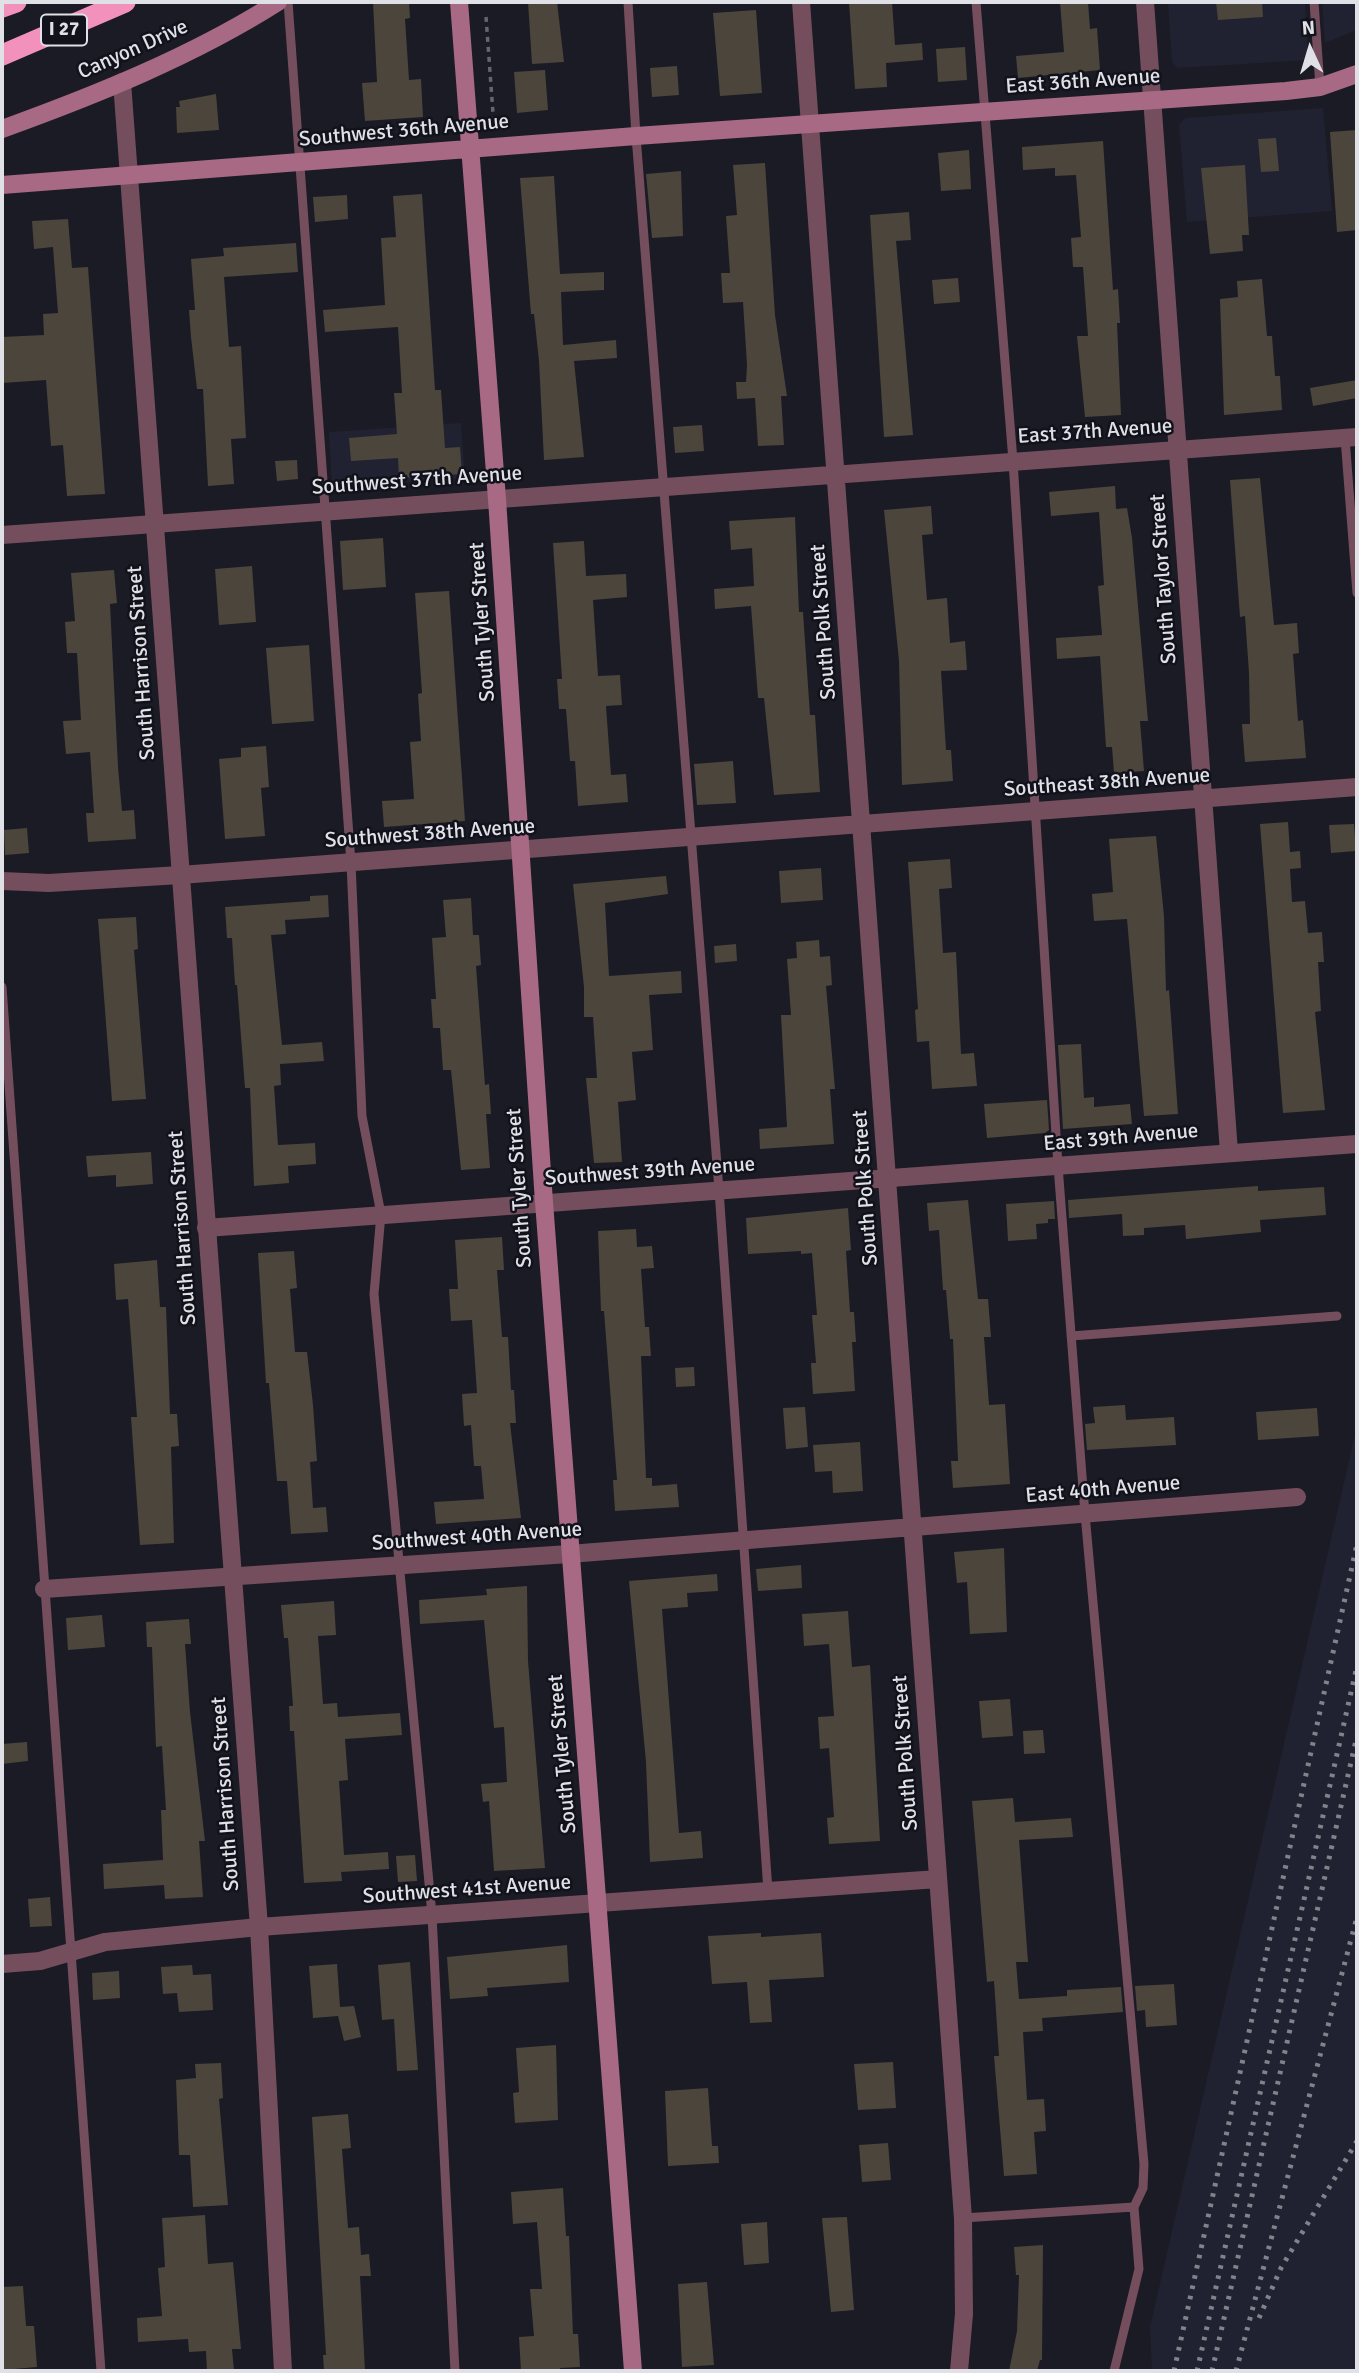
<!DOCTYPE html>
<style>
body{margin:0}
#map{position:relative;width:1359px;height:2373px;overflow:hidden;background:#1a1b24;font-family:Signika,sans-serif}
canvas{display:block}
.frame{position:absolute;inset:0;border:4px solid #e0e1e7;pointer-events:none}
.north{position:absolute;left:1275px;top:14px;width:70px;height:70px;-webkit-text-stroke:5px #11121b;paint-order:stroke;rotate:356deg;font-size:19px;font-weight:700;line-height:28px;text-align:center;color:#e0e1e7}
.north::after{content:'';display:block;margin:auto;width:24px;height:32px;background:#e0e1e7;clip-path:polygon(50% 0,100% 100%,50% 72%,0 100%)}
</style>
<div id="map">
<canvas width="1359" height="2373"></canvas>
<div class="frame"></div>
<div class="north">N</div>
</div>
<script>
const c = document.querySelector('canvas').getContext('2d');
c.lineJoin = 'round';
function fill(path, color) {
  c.fillStyle = color;
  c.fill(path, 'evenodd');
}
function stroke(path, color, width, dash) {
  c.strokeStyle = color;
  c.lineWidth = width;
  c.lineCap = dash ? 'butt' : 'round';
  c.setLineDash(dash || []);
  c.stroke(path);
}
function drawText(font, color, halo, rows, align = 'center') {
  c.font = font + ' Signika,sans-serif';
  c.lineWidth = 5;
  c.setLineDash([]);
  c.textBaseline = 'middle';
  c.strokeStyle = halo;
  c.fillStyle = color;
  for (const [text, x, y, turn = 0] of rows) {
    c.save();
    c.translate(x, y);
    c.rotate((+turn || 0) * Math.PI / 180);
    c.textAlign = isNaN(turn) ? turn : align;
    if (halo) c.strokeText(text, 0, 0);
    c.fillText(text, 0, 0);
    c.restore();
  }
}
const built = new Path2D(`
 M1168,2H1305L1308,60L1178,68L1172,62Z
 M1322,2H1357V30L1325,43Z
 M1323,108L1332,211L1187,222L1179,125L1185,118Z
 M461,423L465,478L332,487L329,432Z
 M1357,1426V2371H1152L1150,2327Z`);
const building = new Path2D(`
 M373,2H409L410,18L405,19L409,80L421,79L423,117L365,121L362,83L377,82Z
 M528,2H557L564,62L532,64Z
 M849,2H892L895,45L922,43L923,60L886,63L887,87L855,89Z
 M1060,2H1088L1090,29L1097,28L1100,70L1018,78L1016,56L1064,52Z
 M1216,2H1262L1263,17L1218,20Z
 M756,10L762,93L720,96L713,13Z
 M965,47L967,80L938,82L936,49Z
 M677,66L679,95L652,97L650,68Z
 M545,70L548,110L517,113L514,72Z
 M216,94L219,130L177,133L176,107H180L179,101Z
 M1357,130V230L1337,232L1330,132Z
 M1276,138L1279,171L1261,172L1258,139Z
 M1103,141L1113,290L1118,289L1120,323H1117L1121,415L1085,417L1077,336H1088L1083,267H1073L1071,238L1081,237L1076,175L1055,176V168L1023,170L1022,147Z
 M969,150L971,189L941,191L938,153Z
 M765,163L775,315L787,396H781L784,445L758,446L755,398L737,399L736,382H746L747,365L743,302L723,303L721,273H730L726,216L737,215L733,165Z
 M1245,165L1249,235H1242L1243,251L1210,254L1201,168Z
 M681,171L683,236L652,238L646,174Z
 M554,176L560,274L604,272V290L561,292L563,345L616,340L617,358L574,361L584,457L544,460L539,361L534,314H531L520,178Z
 M422,194L435,390H441L445,448L460,447L462,474L399,478L398,458L351,461L349,438L397,434L394,393H402L398,327L325,332L323,310L385,305L381,238L396,237L393,196Z
 M347,195L348,219L315,222L313,197Z
 M909,212L911,240L896,241L913,435L884,437L870,215Z
 M68,219L72,268L88,267L105,494L67,496L63,445L51,446L46,380L2,383V337L44,335L43,314L58,313L53,247L34,249L32,221Z
 M296,243L298,272L224,277L229,347L241,346L246,438L231,439L234,484L208,486L203,389H197L191,337L189,310H195L191,259L224,256L223,248Z
 M958,278L960,302L934,304L932,280Z
 M1262,279L1267,336H1272L1275,376H1280L1282,410L1224,415L1220,299L1238,297L1237,281Z
 M1357,380V398L1313,406L1310,388Z
 M702,425L704,451L675,453L673,427Z
 M297,460L298,479L277,481L275,461Z
 M1260,478L1274,625L1297,623L1299,653L1293,654L1298,721L1303,720L1306,758L1245,762L1242,724H1250L1249,673L1245,616L1240,617L1230,480Z
 M1115,486L1116,509L1127,508L1132,538L1148,721H1140L1144,771L1114,773L1112,747H1106L1100,656L1057,659L1056,638L1102,635L1098,586L1104,585L1099,512L1051,516L1049,492Z
 M931,506L933,534L922,535L927,600L947,598L950,643L965,641L967,670L941,671L946,750H951L953,781L902,785L899,661L884,510Z
 M795,517L799,612H803L810,715H815L820,792L774,795L764,698H758L751,606L715,609L714,589L754,586L752,548L731,550L729,521Z
 M383,538L386,587L343,590L340,541Z
 M584,541L586,576L626,574L627,597L593,600L598,676L620,675L622,705L606,706L611,775L626,774L628,802L578,806L575,761H570L566,709H559L557,679H562L553,543Z
 M252,566L256,622L219,625L215,569Z
 M114,570L117,603L110,604L118,767L122,811L134,810L136,839L88,842L86,813H94L90,752L66,754L63,721L81,720L77,653H67L65,622L75,621L71,573Z
 M449,591L465,821L384,827L382,801L414,799L410,742L421,741L418,694L422,693L415,593Z
 M309,645L314,721L272,724L266,648Z
 M266,746L269,787L261,788L265,836L225,839L219,759L241,757V748Z
 M733,761L736,803L697,805L694,764Z
 M1288,822L1290,852L1300,851L1301,868L1290,869L1292,902L1305,901L1308,933L1322,932L1324,962H1318L1321,1011L1315,1012L1325,1110L1283,1113L1260,824Z
 M1354,824L1356,851L1331,853L1329,825Z
 M27,828L29,853L5,855L4,830Z
 M1156,836L1164,916L1166,991L1169,990L1178,1114L1144,1116L1127,919L1094,921L1092,894L1113,892L1109,839Z
 M950,859L952,888L939,889L943,953L956,952L961,1054L974,1053L977,1086L932,1089L929,1041L917,1042L915,1010L918,1009L908,862Z
 M821,868L823,900L781,903L779,871Z
 M666,876L668,894L605,903L609,976L681,971L682,993L649,995L653,1050L632,1052L636,1100L618,1102L622,1162L594,1163L586,1078H597L593,1017H584V987L573,884Z
 M328,895L329,917L285,920L286,934L271,935L282,1045L322,1042L324,1061L280,1064L281,1085L274,1086L278,1145L315,1143L316,1164L288,1166L289,1183L254,1186L250,1088H245L237,985H235L232,938H227L225,907L310,901V896Z
 M471,898L473,935H479L481,965L476,966L485,1085L489,1084L491,1114H486L490,1168L461,1170L451,1070H443L440,1028H433L431,999H436L432,938L446,937L443,900Z
 M136,917L138,949L134,950L146,1099L112,1101L98,919Z
 M819,940L820,957L830,956L832,985L826,986L835,1089H830L834,1144L760,1149L759,1129L787,1127L781,1015H791L787,959L797,958L796,942Z
 M736,944L737,961L715,963L714,946Z
 M1081,1044L1084,1098L1094,1097V1107L1130,1104L1132,1124L1063,1129L1058,1045Z
 M1047,1100L1049,1130L1045,1133L987,1138L984,1104Z
 M151,1152L153,1184L116,1187V1175L88,1177L86,1156Z
 M1258,1186V1191L1324,1187L1326,1215L1260,1220L1261,1232L1186,1239L1185,1225L1144,1228V1235L1123,1236L1122,1214L1069,1218L1068,1200Z
 M968,1200L978,1299H988L991,1337H984L989,1405L1005,1404L1010,1484L953,1488L951,1461H958L953,1339H950L946,1290H943L939,1230L929,1231L927,1203Z
 M1054,1201L1055,1219H1048V1223L1036,1224L1037,1239L1008,1241L1006,1204Z
 M848,1208L851,1250L846,1251L850,1312H854L856,1342H852L855,1391L813,1394L811,1363H816L812,1315H817L812,1253L801,1254V1251L748,1254L746,1218Z
 M636,1229L637,1247L652,1246L654,1268L641,1269L645,1327H649L651,1356H641L646,1478H652V1486L677,1484L679,1507L615,1511L613,1480H617L604,1311H601L598,1231Z
 M502,1237L504,1270H497L502,1337H508L511,1390H514L516,1423H510L521,1518L436,1524L434,1502L484,1499L481,1466H474L471,1425L464,1426L462,1394L477,1393L472,1320L451,1321L449,1289H458L455,1240Z
 M294,1251L297,1288L290,1289L295,1352H307L313,1405L317,1461L310,1462L313,1508L326,1507L328,1532L291,1534L287,1481H277L269,1383H266L258,1253Z
 M157,1260L160,1307H166L170,1414H177L179,1446L171,1447L174,1543L140,1545L131,1417H137L128,1299L116,1300L114,1264Z
 M694,1367L695,1386L676,1387L675,1368Z
 M1125,1405L1126,1420L1174,1417L1176,1445L1087,1450L1085,1424L1095,1423L1093,1407Z
 M805,1407L808,1447L786,1449L783,1408Z
 M1317,1408L1319,1436L1258,1440L1256,1412Z
 M860,1442L863,1491L833,1493L832,1471L815,1472L813,1445Z
 M1004,1548L1007,1632L970,1634L967,1582L957,1583L954,1552Z
 M801,1565L802,1588L758,1591L756,1569Z
 M717,1574L718,1591L687,1593L688,1607L662,1609L679,1833L701,1831L703,1858L650,1862L646,1762L629,1581Z
 M527,1586L528,1661L545,1868L494,1871L489,1801L483,1802L481,1784L507,1782L504,1727L494,1728L484,1620L420,1624L419,1600L487,1595L486,1589Z
 M334,1601L336,1635L318,1636L323,1704L337,1703L338,1717L400,1713L402,1735L345,1739L348,1780L339,1781L344,1855L388,1852L389,1869L341,1872L342,1881L304,1883L294,1731H290L289,1706H293L288,1638H284L281,1605Z
 M848,1611L852,1667L870,1665L880,1841L829,1844L827,1818L834,1817L829,1748L820,1749L818,1717L834,1716L829,1644L804,1646L802,1614Z
 M102,1615L105,1647L68,1650L66,1618Z
 M189,1619L191,1644H185L190,1712L205,1841H199L203,1897L165,1899L164,1885L104,1889L103,1864L163,1860L161,1810H166L162,1746L156,1747L152,1647H147L146,1622Z
 M1010,1699L1013,1736L982,1738L979,1701Z
 M1043,1730L1045,1753L1024,1754L1023,1731Z
 M27,1742L28,1761L2,1764V1744Z
 M1013,1798L1015,1822L1071,1818L1073,1837L1019,1840L1028,1962H1016L1019,1999L1067,1996V1990L1121,1987L1123,2012L1042,2018L1043,2031L1023,2032L1027,2100L1044,2099L1046,2131L1034,2132L1037,2174L1004,2176L994,2056H999L994,1981L987,1982L972,1801Z
 M415,1855L417,1881L398,1882L396,1856Z
 M50,1897L52,1926L30,1927L28,1899Z
 M761,1933V1937L821,1933L824,1977L769,1980L772,2022L750,2023L747,1982L712,1984L708,1936Z
 M567,1945L569,1982L487,1988L488,1996L450,1999L447,1957Z
 M410,1962L418,2070L397,2071L394,2019L382,2020L378,1965Z
 M337,1964L340,2007L354,2006L361,2037L344,2041L338,2016L313,2018L309,1966Z
 M192,1965L193,1975L211,1974L213,2010L179,2012L177,1993L163,1994L161,1967Z
 M119,1971L120,1998L93,2000L92,1973Z
 M1174,1984L1177,2025L1146,2027L1145,2010L1137,2011L1135,1986Z
 M556,2045L558,2120L515,2123L513,2093L519,2092L516,2048Z
 M893,2062L896,2108L858,2110L854,2064Z
 M221,2063L223,2098L219,2099L228,2205L193,2207L190,2155H179L176,2080L196,2078L195,2064Z
 M708,2088L712,2146H718L719,2163L668,2166L665,2091Z
 M348,2114L351,2148L342,2149L348,2228L359,2227L361,2255L369,2254L371,2276H360L365,2371H324L323,2355H326L312,2117Z
 M888,2143L891,2180L862,2182L859,2145Z
 M563,2188L566,2236H569L573,2334H578L580,2367L560,2368V2371H521L519,2337L534,2336L530,2289H542L537,2222L513,2224L511,2192Z
 M205,2215L208,2264L233,2262L241,2349H232L234,2371H207L206,2351L189,2352L188,2339L138,2342L137,2318L162,2316L158,2268L165,2267L162,2218Z
 M847,2217L854,2310L831,2312L822,2218Z
 M767,2222L769,2263L744,2265L741,2224Z
 M1043,2245L1042,2360H1040L1037,2371H1009L1017,2331L1019,2275H1016L1014,2247Z
 M707,2282L714,2365L682,2367L678,2284Z
 M23,2286L26,2326H34L37,2367L2,2370V2287Z`);
const path = new Path2D(`
 M486,17L494,127`);
const service = new Path2D(`
 M288,2L351,863L362,1116L381,1214L374,1294L432,1915L455,2371
 M628,2L636,136L719,1190L768,1891
 M976,2L1013,461L1058,1166L1085,1514L1144,2164L1143,2188L1134,2207L1139,2269L1114,2371
 M1314,2L1320,87
 M1345,438L1357,593
 M2,987L101,2371
 M1071,1336L1337,1316
 M963,2218L1134,2207`);
const minor = new Path2D(`
 M801,2L963,2218L964,2314L959,2371
 M1145,2L1229,1152
 M2,535L1357,437
 M2,881L49,883L180,875L1357,787
 M206,1228L1357,1144
 M44,1589L569,1554L1297,1497
 M2,1964L40,1961L105,1942L259,1927L938,1879`);
const tertiary = new Path2D(`
 M122,82L259,1927L283,2371`);
const secondary = new Path2D(`
 M459,2L497,499L544,1202L633,2371
 M2,129C96,95 193,56 278,2
 M2,185L636,136L1286,91L1320,87L1357,74`);
const motorway = new Path2D(`
 M2,7L16,2
 M2,55L125,2`);
const rail = new Path2D(`
 M1259,2318L1281,2268L1357,2141
 M1174,2371L1357,1544
 M1197,2371L1357,1666
 M1212,2371L1357,1736
 M1236,2371L1357,1917`);
const shields = [
 [64,30,46]
];
const shieldNames = [
 ["I 27",64,30]
];
const streetNames = [
 ["Canyon Drive",133,50,-24],
 ["East 36th Avenue",1083,82,-4],
 ["Southwest 36th Avenue",404,131,-5],
 ["East 37th Avenue",1095,432,-4],
 ["Southwest 37th Avenue",417,481,-4],
 ["South Taylor Street",1164,579,-94],
 ["South Tyler Street",483,622,-94],
 ["South Polk Street",824,622,-94],
 ["South Harrison Street",142,663,-94],
 ["Southeast 38th Avenue",1107,783,-4],
 ["Southwest 38th Avenue",430,834,-4],
 ["East 39th Avenue",1121,1138,-5],
 ["Southwest 39th Avenue",650,1172,-4],
 ["South Tyler Street",520,1188,-94],
 ["South Polk Street",866,1188,-94],
 ["South Harrison Street",183,1228,-94],
 ["East 40th Avenue",1103,1490,-5],
 ["Southwest 40th Avenue",477,1537,-4],
 ["South Polk Street",906,1753,-94],
 ["South Tyler Street",563,1754,-95],
 ["South Harrison Street",226,1794,-94],
 ["Southwest 41st Avenue",467,1890,-4]
];
fill(built, '#212231');
fill(building, '#4c453c');
stroke(path, '#64656d', 3.5, [5, 5]);
stroke(service, '#754e5e', 9);
stroke(minor, '#754e5e', 18);
stroke(tertiary, '#754e5e', 18);
stroke(secondary, '#a76984', 18);
stroke(motorway, '#f291bb', 21);
stroke(rail, '#81828a', 5, [3.5, 7]);
for (const [x, y, w] of shields) {
  const box = new Path2D();
  box.roundRect(x - w / 2, y - 15.5, w, 31, 5);
  c.fillStyle = '#11121b';
  c.fill(box);
  stroke(box, '#e0e1e7', 2);
}
drawText('bold 19px', '#e0e1e7', null, shieldNames);
drawText('21px', '#e0e1e7', '#11121b', streetNames);
</script>
